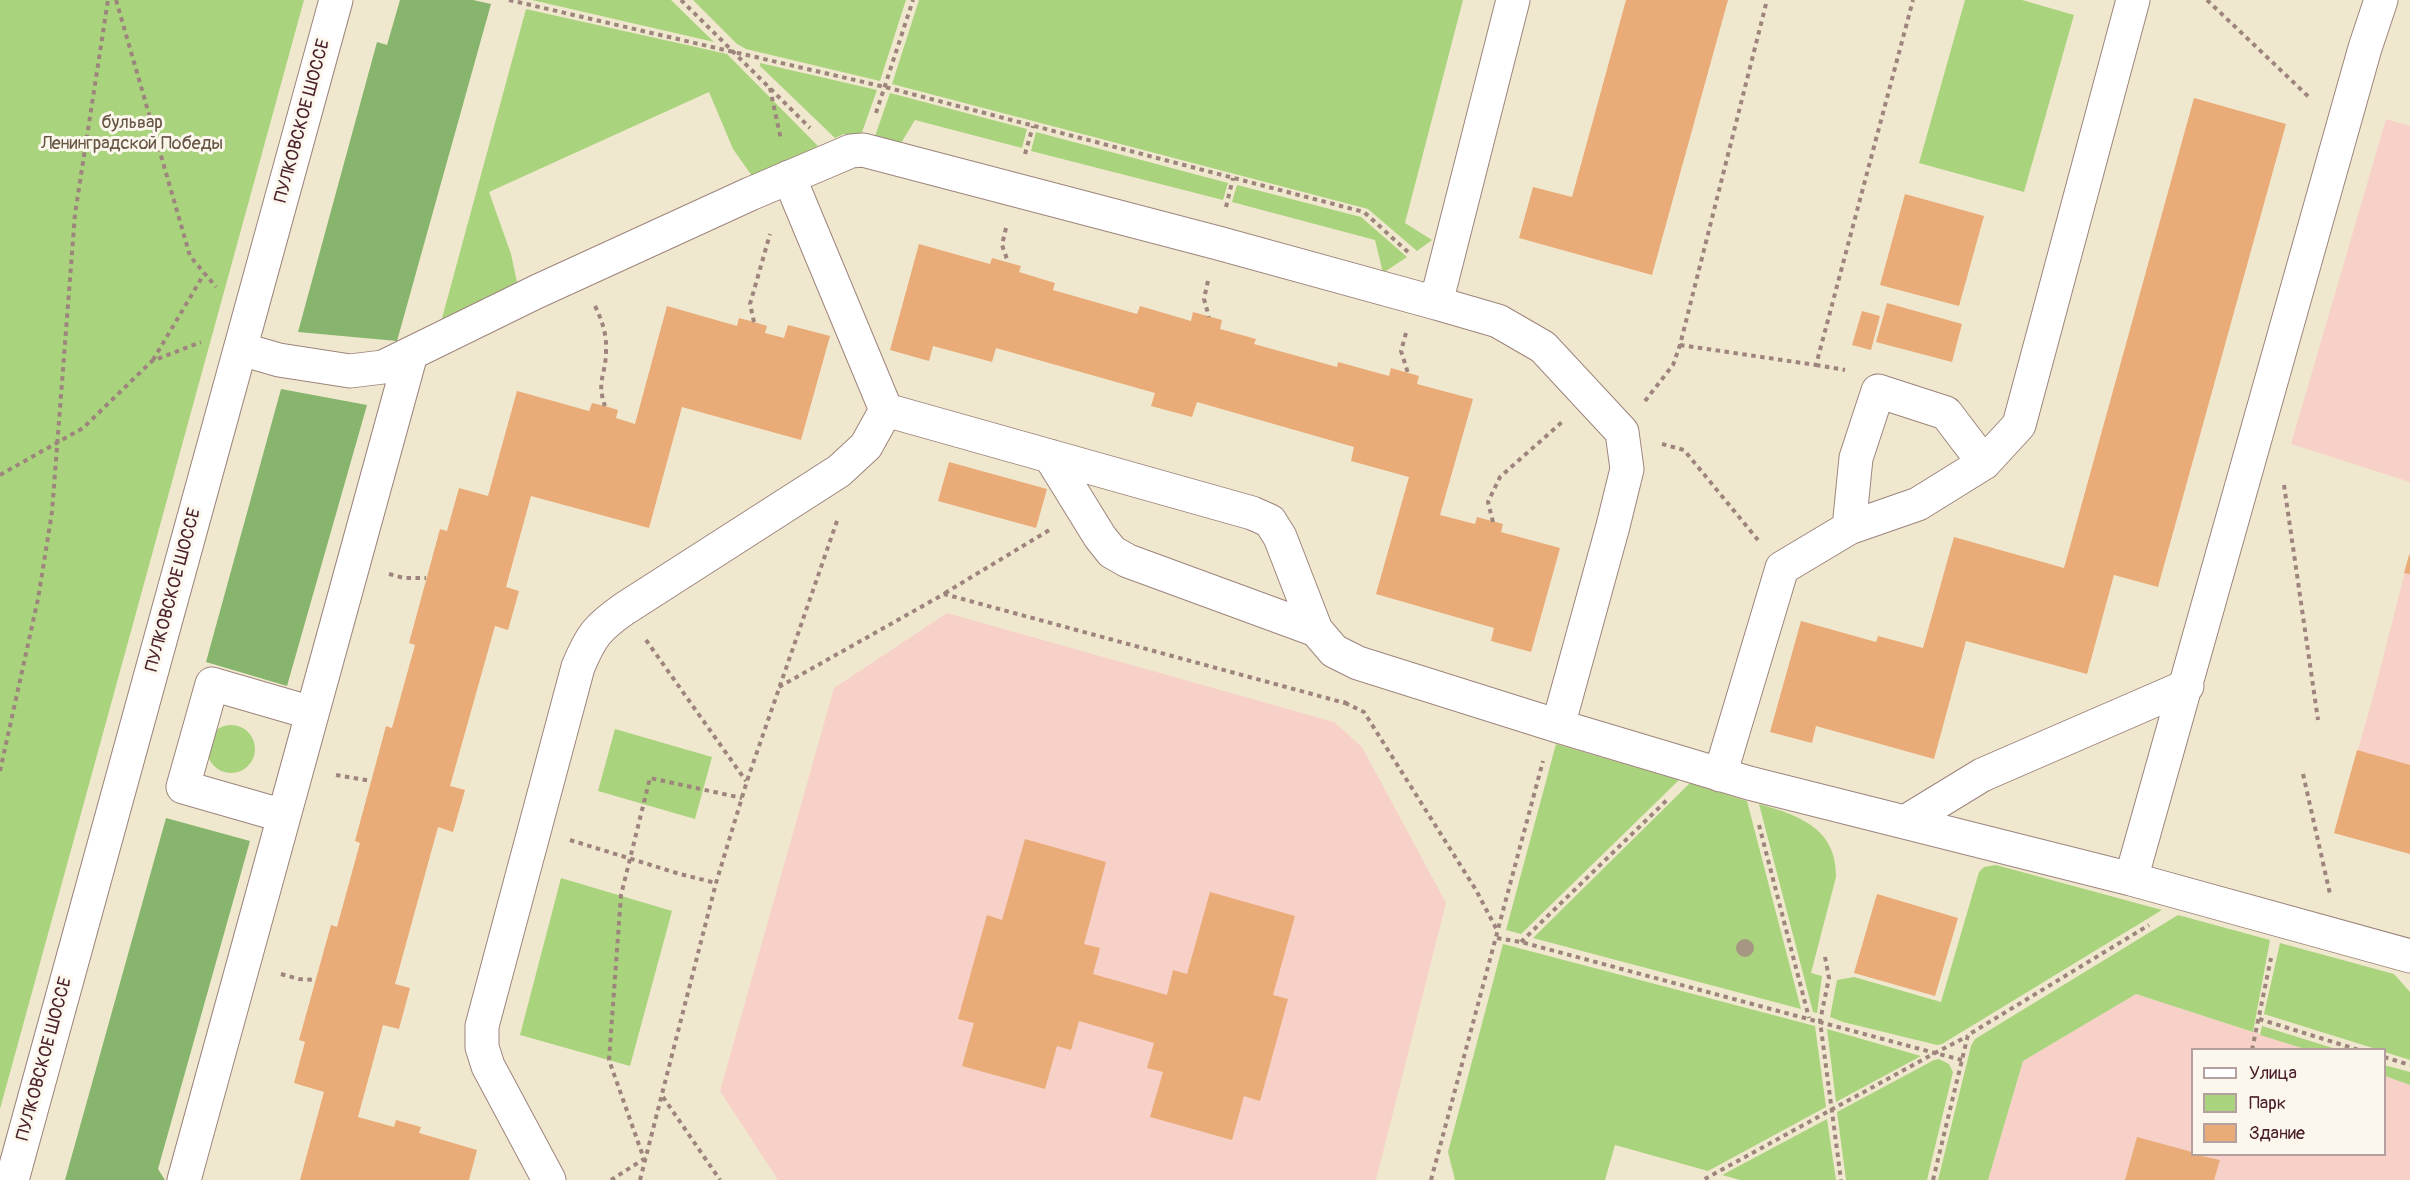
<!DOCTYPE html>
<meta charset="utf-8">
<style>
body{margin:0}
#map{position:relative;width:2410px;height:1180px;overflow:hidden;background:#f0e8ce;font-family:Pangolin,sans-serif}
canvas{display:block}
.legend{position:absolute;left:2191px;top:1048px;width:195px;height:108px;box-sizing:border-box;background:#fbf7ec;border:2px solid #b4a19f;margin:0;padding:8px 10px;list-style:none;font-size:18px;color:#4a1f2b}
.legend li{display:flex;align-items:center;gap:12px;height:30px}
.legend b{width:30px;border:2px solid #b4a19f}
</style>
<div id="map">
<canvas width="2410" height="1180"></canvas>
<ul class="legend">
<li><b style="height:8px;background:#fff"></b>Улица</li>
<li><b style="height:16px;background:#aad37e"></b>Парк</li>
<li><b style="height:16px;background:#e9ab77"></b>Здание</li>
</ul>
</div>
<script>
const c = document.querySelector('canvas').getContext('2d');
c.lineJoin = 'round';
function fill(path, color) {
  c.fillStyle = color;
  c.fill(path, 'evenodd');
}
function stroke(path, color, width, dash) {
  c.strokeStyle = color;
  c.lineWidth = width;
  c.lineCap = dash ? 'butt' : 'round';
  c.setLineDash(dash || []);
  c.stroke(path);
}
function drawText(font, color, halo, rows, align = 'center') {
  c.font = font + ' Pangolin,sans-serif';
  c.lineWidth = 6;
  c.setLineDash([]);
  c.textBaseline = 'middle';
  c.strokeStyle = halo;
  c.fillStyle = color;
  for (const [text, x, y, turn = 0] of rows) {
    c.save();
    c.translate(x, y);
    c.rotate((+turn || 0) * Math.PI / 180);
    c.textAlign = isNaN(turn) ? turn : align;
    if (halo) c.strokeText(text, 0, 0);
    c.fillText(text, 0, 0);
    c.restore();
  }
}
const built = new Path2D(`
 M2386,119L2410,126V482L2291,444Z
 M2410,552V854L2334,833L2373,697Z
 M947,613L1334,722L1362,747L1446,903L1376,1180H778L720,1091L834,688Z
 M2136,994L2305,1049L2192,1050V1154H2384L2385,1076L2410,1085V1180H1988L2023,1061Z`);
const green = new Path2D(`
 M0,0H304L0,1109Z
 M532,0H671L714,42Z
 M693,0H906L880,81L746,49L737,44Z
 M919,0H1463L1405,223L1432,240L1417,251L1368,209L892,84Z
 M1965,0H2022L2074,15L2024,192L1919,163Z
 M526,9L727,54L818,146L752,176L733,149L709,92L489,192L511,254L518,287L441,322Z
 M760,63L877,90L860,138L844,134L835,138L760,66Z
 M890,93L1027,129L1022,148L915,120L898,148L873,142Z
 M1036,132L1228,183L1223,200L1031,151Z
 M1237,185L1361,217L1407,257L1383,273L1375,240L1232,202Z
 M207 749a24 24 0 1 1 48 0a24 24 0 1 1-48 0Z
 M615,729L712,757L695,819L598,791Z
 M1556,744L1679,780L1521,934L1506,930Z
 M1690,783L1747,801L1801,1009L1533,938Z
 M1759,804C1798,815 1837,828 1836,877L1811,973L1822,976L1817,1013L1813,1012Z
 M1996,865L2162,910L1942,1044L1937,1045L1843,1022L1830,1017L1837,980L1854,977L1941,1002L1979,872L1984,867Z
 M561,878L672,911L630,1066L520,1035Z
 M2178,915L2270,940L2253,1032L2136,994L2023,1061L1988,1180H1938L1971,1046L1975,1039Z
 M2280,943L2394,974L2410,992V1060L2385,1052L2384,1050L2376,1049L2264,1014Z
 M1503,944L1815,1026L1826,1107L1708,1171L1615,1145L1605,1180H1455L1448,1152Z
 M2262,1026L2336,1049H2305L2260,1035Z
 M1827,1029L1921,1056L1836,1102Z
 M1939,1059L1949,1064L1953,1072L1927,1180H1846L1837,1112L1934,1060Z
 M2384,1065L2410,1072V1085L2385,1076Z
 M1827,1119L1836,1180H1740L1722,1175Z`);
const forest = new Path2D(`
 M400,0H473L491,4L397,341L298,332L377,42L387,45Z
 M281,389L367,405L287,686L206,662Z
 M166,818L250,841L158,1169L165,1180H65Z`);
const building = new Path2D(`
 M1626,0H1728L1652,275L1519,238L1533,187L1572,197Z
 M2194,98L2286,124L2158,587L2114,575L2087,674L1966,641L1934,759L1816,726L1812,743L1770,732L1801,621L1876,642L1878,636L1923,648L1954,537L2064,568Z
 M1905,194L1984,216L1959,306L1880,285Z
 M919,244L990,264L992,258L1021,266L1019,272L1055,283L1053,290L1137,314L1140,306L1191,321L1193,312L1222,320L1220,329L1256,339L1254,344L1337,367L1338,362L1389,376L1391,368L1419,376L1417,384L1473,399L1440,515L1475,524L1477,517L1503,524L1501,532L1560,548L1531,652L1491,641L1494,628L1376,594L1409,477L1351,461L1354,447L1197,402L1192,417L1151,406L1155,393L996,348L992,362L933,346L929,361L890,350Z
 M1887,303L1962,324L1952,362L1876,342Z
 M667,306L737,326L739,318L754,322L767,326L765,333L784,338L788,325L830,336L801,440L682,407L649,528L531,496L506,587L519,591L508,630L495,626L450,786L465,790L453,832L438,827L395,984L410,988L399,1029L383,1025L358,1117L394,1127L396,1120L421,1127L419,1133L477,1150L469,1180H300L324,1092L294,1083L305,1042L299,1040L331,925L337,927L360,843L355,841L386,726L392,728L415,645L409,643L440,529L447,531L459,488L488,496L517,391L589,411L592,403L605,406L618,410L616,418L635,424Z
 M1862,311L1880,316L1871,350L1852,345Z
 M949,462L1047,489L1036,528L938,501Z
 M2409,555H2410V574L2404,573Z
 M2357,750L2410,765V854L2334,833Z
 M1025,839L1106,862L1084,944L1100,948L1093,974L1167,995L1173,970L1187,974L1210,892L1295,916L1273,995L1288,999L1260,1101L1244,1096L1232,1140L1150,1117L1163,1072L1147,1068L1154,1043L1079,1021L1071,1050L1057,1046L1045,1089L962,1066L974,1023L958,1019L987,915L1002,920Z
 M1877,894L1958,918L1935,996L1854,973Z
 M2137,1137L2192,1152V1154L2220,1160L2214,1180H2125Z`);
const path = new Path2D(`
 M116,0L190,256L216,287
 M509,0L885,87L1364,212L1409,253
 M681,0L810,128
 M2207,0L2311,99
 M770,88L781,140
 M876,113L913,0
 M1025,154L1033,126
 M1226,207L1233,178
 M1006,228L1002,245L1008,262
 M1208,281L1204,299L1209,317
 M595,306C602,320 607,335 606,351C606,375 596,381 605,406
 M754,322L750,304L770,234
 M1406,333L1401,351L1408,373
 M1680,345L1816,365L1913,0
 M153,360L204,274
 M1816,365L1845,370
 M1645,401L1673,365L1680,345L1767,0
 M1662,444L1684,450L1758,540
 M0,475L83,428L152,361L201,342
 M2284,485L2318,720
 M1493,522L1488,502L1500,477L1562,422
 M389,574L404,578H426
 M945,593L1051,529
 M646,640L746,781
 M779,687L944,594L1345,703L1347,698
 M1345,703L1364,712L1476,890L1498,932
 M0,771L38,599L52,512L75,214L108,0
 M2303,774L2330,894
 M336,775L371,781
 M1759,825L1809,1018
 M570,840L680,874L716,883
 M1497,938L1521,942L1935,1053L1703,1180
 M1521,942L1669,798
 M1825,957L1829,978L1820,1021L1841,1180
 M281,974L299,979L316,980
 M2259,1019L2359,1050
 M2252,1050L2271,958
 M2384,1057L2410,1065
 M1962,1060L1935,1053L1968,1036
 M663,1097L720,1180
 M611,1180L644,1159L609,1060L621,895L650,778L742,798
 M640,1180L716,883L747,781L838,518
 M1431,1180L1543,761
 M1933,1180L1968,1035L2149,925`);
const minor = new Path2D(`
 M789,177L886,410L1252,513L1270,521L1280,537L1316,630L1334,651L1358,663L1558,726L1749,783L2131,879L2410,956
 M1436,303L1498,321L1543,347L1622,432L1627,469L1613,526L1558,726
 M241,349L279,360L350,371L383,367L536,292L750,194L851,151L863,150L1218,243L1436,303L1513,0
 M1050,456L1100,537L1112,552L1128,561L1316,630
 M1849,528L1856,458L1878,391L1946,413L1984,463
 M1720,775L1782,568L1849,528L1918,504L1984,463L2019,425L2133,0
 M284,816L183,787L212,684L312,713
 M1905,822L1982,775L2187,686
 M2131,879L2365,48L2381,0
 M12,1180L336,0
 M184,1180L411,354
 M549,1180L488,1066L482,1047V1026L578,667C591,636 597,628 624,609L839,471L866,446L886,410`);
const trees = [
 [1745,948]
];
const streetNames = [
 ["ПУЛКОВСКОЕ ШОССЕ",303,121,-75],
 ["ПУЛКОВСКОЕ ШОССЕ",174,590,-75],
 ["ПУЛКОВСКОЕ ШОССЕ",45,1059,-75]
];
const parkNames = [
 ["бульвар",132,123],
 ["Ленинградской Победы",132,144]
];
fill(built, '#f7d1c8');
fill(green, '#aad37e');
fill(forest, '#87b56d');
fill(building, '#e9ab77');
stroke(minor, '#9d847c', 35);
stroke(path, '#9d847c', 4, [4.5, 4.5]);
stroke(minor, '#fff', 33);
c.fillStyle = '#a59782';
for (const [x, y] of trees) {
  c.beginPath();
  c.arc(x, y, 9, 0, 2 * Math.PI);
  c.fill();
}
drawText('18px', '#4a1f2b', '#fbf7ec', streetNames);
drawText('18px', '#675544', '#fbf7ec', parkNames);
</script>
